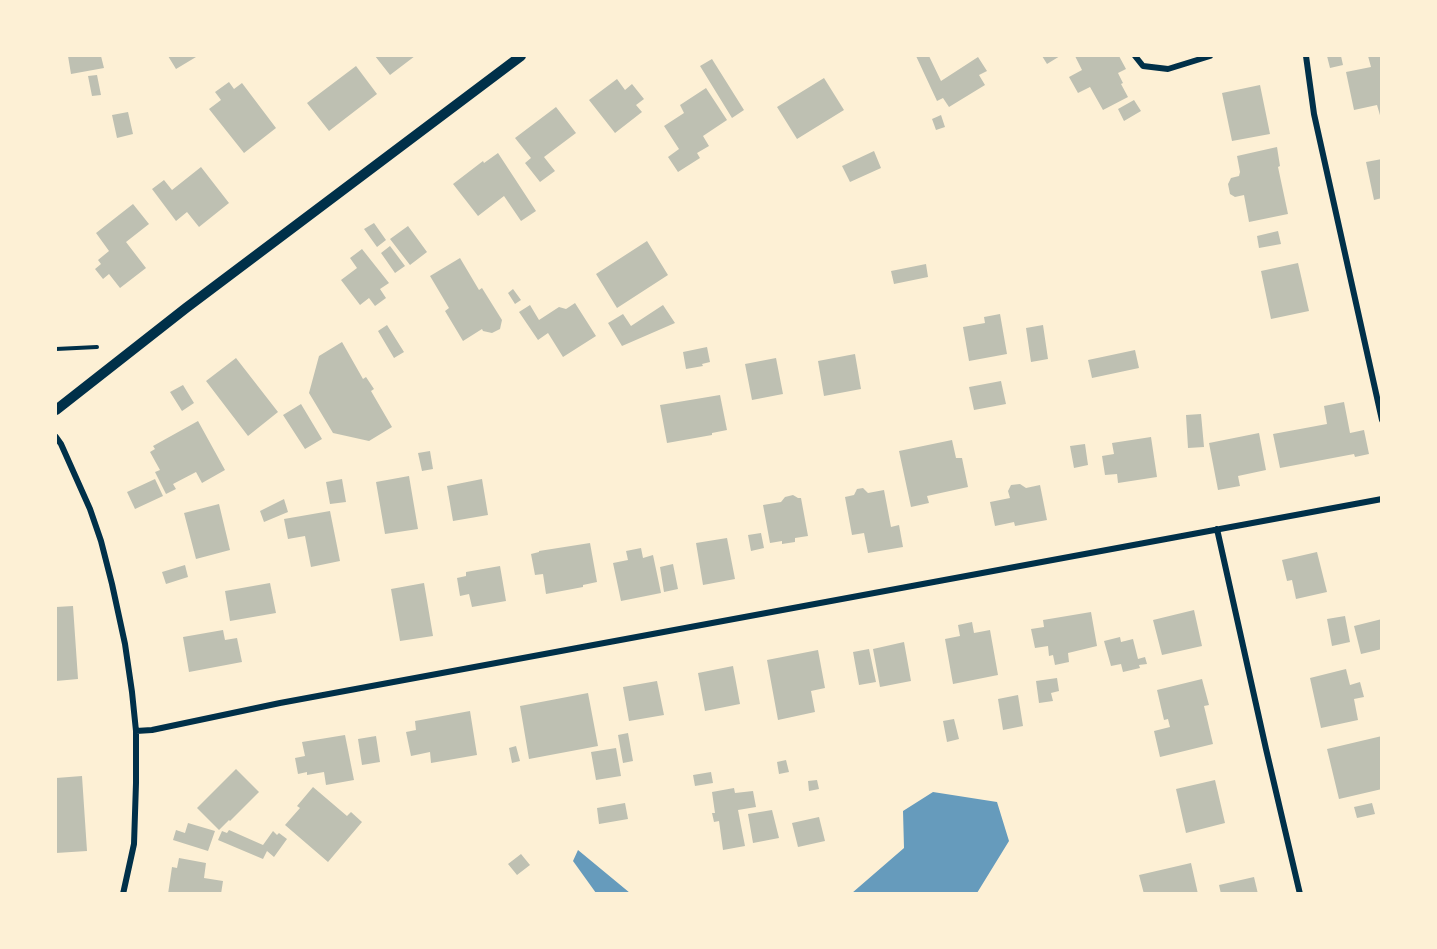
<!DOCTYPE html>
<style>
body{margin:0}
#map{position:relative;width:1437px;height:949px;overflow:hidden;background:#fdf0d5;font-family:"Fira Sans",sans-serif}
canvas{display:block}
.frame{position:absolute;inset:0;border:57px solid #fdf0d5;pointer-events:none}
</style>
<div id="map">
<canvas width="1437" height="949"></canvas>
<div class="frame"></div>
</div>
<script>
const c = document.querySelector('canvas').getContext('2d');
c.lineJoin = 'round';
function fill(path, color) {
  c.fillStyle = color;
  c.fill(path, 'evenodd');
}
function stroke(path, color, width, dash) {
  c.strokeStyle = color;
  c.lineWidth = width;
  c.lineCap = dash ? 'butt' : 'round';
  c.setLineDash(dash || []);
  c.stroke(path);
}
const water = new Path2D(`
 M933,792L997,802L1009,841L977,893H852L904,848L903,811Z
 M578,850L630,893H596L573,861Z`);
const building = new Path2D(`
 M68,56H101L104,68L71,74Z
 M168,56H195L196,57L176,69Z
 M375,56H415L390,75Z
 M916,56H929L941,81L978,57L987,71L979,75L985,85L949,107L943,98L937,101Z
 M1042,56H1060L1047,64Z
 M1075,56H1119L1126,69L1118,73L1123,83L1121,84L1128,97L1103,110L1090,87L1078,93L1069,77L1082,70Z
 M1327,56H1341L1343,65L1330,68Z
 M1368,56H1382V122L1377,105L1354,110L1346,72L1371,67Z
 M712,59L744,110L732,118L700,66Z
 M356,66L377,94L329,131L307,103Z
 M97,75L101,95L92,96L88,76Z
 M824,78L844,110L797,139L777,107Z
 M617,79L625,90L632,84L644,99L636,105L642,112L615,133L589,100Z
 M229,82L234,89L242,83L276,128L244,153L209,109L221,100L215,92Z
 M1260,85L1270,134L1232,141L1222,93Z
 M706,88L727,120L703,136L709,146L697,153L700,158L678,172L668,157L679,149L664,126L684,113L680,105Z
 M1134,100L1141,111L1124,121L1118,109Z
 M556,107L576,133L544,157L555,171L540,182L525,163L531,158L515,138Z
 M128,112L133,134L117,138L112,115Z
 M941,115L945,127L936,130L932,119Z
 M1277,147L1280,166L1278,167L1288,214L1249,222L1244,195L1235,197L1230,194L1228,184L1231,178L1239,176L1240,172L1237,156Z
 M874,151L881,168L850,182L842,166Z
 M498,153L536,211L521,221L504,196L478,216L453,184L483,161L484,163Z
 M1382,159V198L1374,200L1366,162Z
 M201,167L229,203L199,227L187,212L176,221L152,189L164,180L172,190Z
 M133,204L149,224L126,242L146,268L120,288L109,274L103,279L95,269L101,264L98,260L109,251L96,233Z
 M374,223L386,240L377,247L364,229Z
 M408,226L427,252L410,265L390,239Z
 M1278,231L1281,244L1259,248L1257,236Z
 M647,241L668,275L617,308L596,274Z
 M390,246L405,266L395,273L381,253Z
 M362,249L389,283L380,289L386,298L375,306L369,298L360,305L341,280L357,268L350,258Z
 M460,258L479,290L482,288L502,320L500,329L492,333L483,331L482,329L463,341L445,311L449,308L430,276Z
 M1298,263L1309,311L1271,319L1261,271Z
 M926,264L928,277L894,284L891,271Z
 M513,289L521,300L515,304L508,293Z
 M575,303L596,336L563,357L548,333L538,340L519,312L530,305L539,320L559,307L566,309Z
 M663,305L675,323L622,346L608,323L623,314L631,326Z
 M1000,314L1007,354L969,361L963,327L985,323L984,317Z
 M387,325L404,352L394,358L378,331Z
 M1043,325L1048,359L1031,362L1026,328Z
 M342,342L363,379L366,377L374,389L371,391L392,427L369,441L333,433L309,393L319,356Z
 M707,347L710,362L702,364L703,366L686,369L683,352Z
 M1135,350L1139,368L1092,378L1088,360Z
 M855,354L861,389L824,396L818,361Z
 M236,358L278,412L248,436L206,381Z
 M776,358L783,394L752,400L745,364Z
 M1001,381L1006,404L974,410L969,387Z
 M183,385L194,403L182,411L170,392Z
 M720,395L727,430L712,433V435L667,443L660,405Z
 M1344,402L1350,433L1364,430L1369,454L1355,457L1354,454L1280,468L1273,434L1327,424L1324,406Z
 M301,404L322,439L305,449L283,415Z
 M1201,414L1204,447L1188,448L1186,415Z
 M198,421L225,470L202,483L196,472L173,484L176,489L166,494L155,472L160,470L150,452L155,449L153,446Z
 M1259,433L1266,470L1238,476L1240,486L1218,490L1209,443Z
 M1151,437L1157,477L1118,483L1117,474L1105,475L1102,456L1114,454L1112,443Z
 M952,440L956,458H962L968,487L927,496L929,503L911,507L899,451Z
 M1085,444L1088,465L1074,468L1070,446Z
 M430,451L433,469L422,471L418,453Z
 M409,476L418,529L385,534L376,482Z
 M155,479L163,496L135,509L127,492Z
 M342,479L346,502L330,504L326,482Z
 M482,479L488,515L453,521L447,486Z
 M1020,484L1026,488L1040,485L1047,520L1015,526L1014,522L995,526L990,502L1010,498L1008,491L1011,485Z
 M863,488L868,493L884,490L891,527L899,525L903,547L868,553L864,533L852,535L845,497L854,495L857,489Z
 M793,495L798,498H801L808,536L795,538V542L782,544V541L770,543L763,505L781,502L785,497Z
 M284,499L288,512L264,522L260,511Z
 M219,504L230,550L196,559L184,513Z
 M330,511L340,561L311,567L305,536L288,539L284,519Z
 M761,533L764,548L751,551L748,535Z
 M727,538L735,579L703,585L696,543Z
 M590,543L597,582L583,585V587L546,594L543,574L535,575L531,554L539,552V551Z
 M641,548L643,558L653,555L661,593L621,601L613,563L628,560L626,551Z
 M1317,552L1327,592L1296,599L1292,580L1287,581L1282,560Z
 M673,564L678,589L664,592L660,567Z
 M185,565L188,577L166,584L162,572Z
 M500,566L506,601L472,607L469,594L460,596L457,578L466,576V572Z
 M270,583L276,613L230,621L225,591Z
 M424,583L433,636L400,641L391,589Z
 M73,606L78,679L56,681V607Z
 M1194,610L1202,646L1162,655L1153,620Z
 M1091,612L1097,646L1068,653L1069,662L1055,665L1053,655L1049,656L1048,646L1035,648L1031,629L1044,627L1043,620Z
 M1345,616L1350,642L1332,646L1327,619Z
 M1382,619V649L1361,654L1354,626Z
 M972,622L974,633L990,630L998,675L953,684L945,639L960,636L958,625Z
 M223,630L225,640L237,638L242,662L189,672L183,637Z
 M1120,637L1121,642L1133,639L1138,659L1145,657L1147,664L1139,665L1140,668L1123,672L1121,664L1111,666L1104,641Z
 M904,642L911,681L880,687L873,649Z
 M869,649L876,682L859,685L853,652Z
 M818,650L825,688L811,691L815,712L778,720L767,660Z
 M733,666L740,704L705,711L698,673Z
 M1346,669L1350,685L1360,682L1364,697L1354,699L1358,720L1321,728L1310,678Z
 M1057,678L1059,691L1051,693L1053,701L1039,703L1036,681Z
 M1202,679L1209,705L1204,706L1213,744L1160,757L1154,731L1170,727L1168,719L1164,720L1157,690Z
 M657,681L664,715L629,721L623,687Z
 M588,693L598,746L529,759L520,706Z
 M1018,695L1023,726L1003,730L998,699Z
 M470,711L477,755L431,763L430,752L411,756L406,732L416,730L415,721Z
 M954,719L959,739L947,742L943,721Z
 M628,733L633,761L623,763L618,735Z
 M345,735L354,780L326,785L324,772L307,775V772L298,774L295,758L305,756L302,742Z
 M376,736L380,762L362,765L358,739Z
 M1382,736V789L1339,799L1327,749Z
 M516,746L520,761L512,763L509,748Z
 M616,748L621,776L596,780L591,752Z
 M786,760L789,772L779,774L777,762Z
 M236,769L259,792L230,821L229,820L219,830L197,808Z
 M711,772L713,783L695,786L693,775Z
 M82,776L87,851L56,853V778Z
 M817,780L819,789L809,791L808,781Z
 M1215,780L1225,823L1186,833L1176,789Z
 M313,787L347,816L351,812L362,822L328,862L285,825L300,808L297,806Z
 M734,788L735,793L753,791L756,807L738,810L745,846L723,850L719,821L714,822L712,813H715L712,792Z
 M625,803L628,819L599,824L597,808Z
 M1372,803L1375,814L1357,818L1354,807Z
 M772,810L779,838L753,843L748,814Z
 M819,817L825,841L798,847L792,823Z
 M188,823L215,831L208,851L173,840L176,830L185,833Z
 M229,830L263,845L273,831L277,835L279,833L287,839L274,857L267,851L263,859L218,840L222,831L227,833Z
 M521,854L530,865L517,875L508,864Z
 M179,858L206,863L204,878L223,881L221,894H168L172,867L177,868Z
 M1191,863L1198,894H1144L1139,875Z
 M1254,877L1258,894H1221L1219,885Z`);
const path = new Path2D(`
 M56,349L97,347`);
const minor = new Path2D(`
 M1135,56L1143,66L1168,69L1210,56
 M1306,56L1314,114L1382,420
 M56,437L61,444L90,509L101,541L112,584L125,644L132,692L136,731V783L134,844L123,894
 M1217,529L1266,749L1300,894
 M136,731L152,730L280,703L1382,499`);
const tertiary = new Path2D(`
 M56,410L186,308L521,56`);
fill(water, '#669bbc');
fill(building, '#bec0b2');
stroke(path, '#003049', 4);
stroke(minor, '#003049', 6);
stroke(tertiary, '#003049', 10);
</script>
